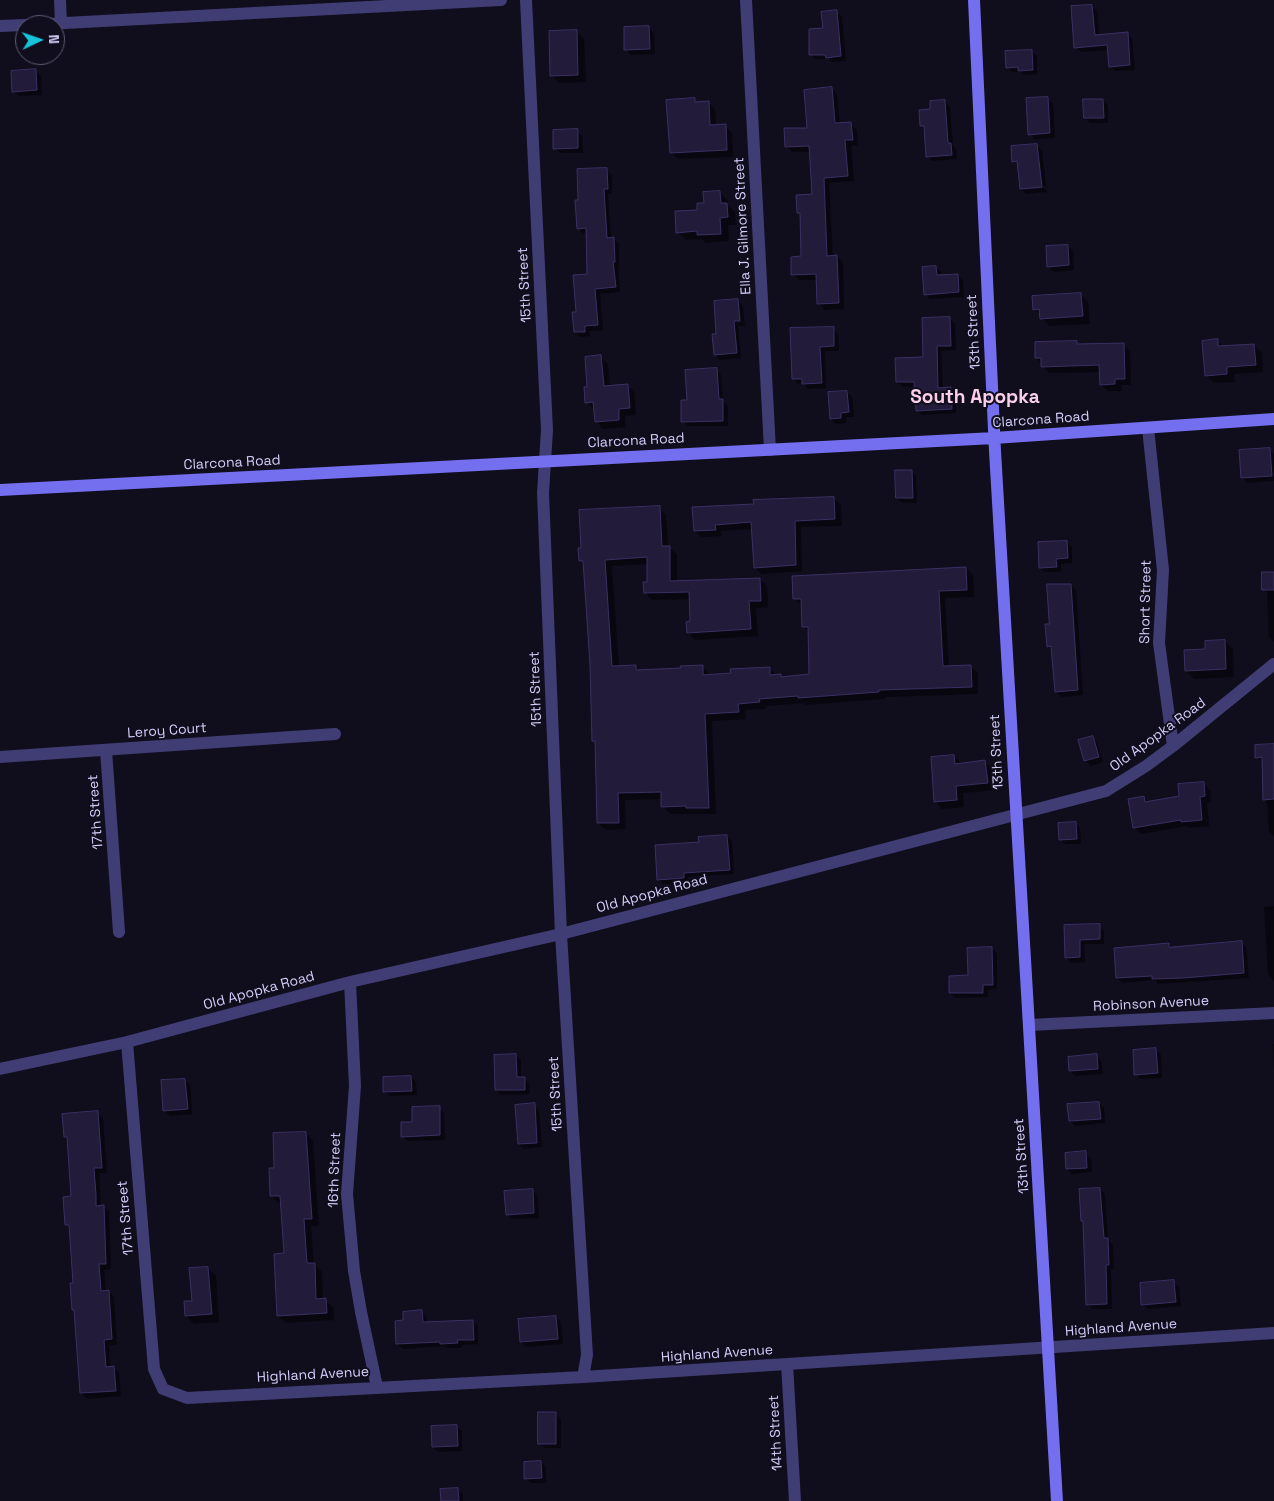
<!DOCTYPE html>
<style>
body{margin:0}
#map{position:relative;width:1274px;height:1501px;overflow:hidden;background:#100d1c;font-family:"Space Grotesk",sans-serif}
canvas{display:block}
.north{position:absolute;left:15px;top:15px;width:50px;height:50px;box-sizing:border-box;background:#100d1c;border:1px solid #5e5a74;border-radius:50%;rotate:87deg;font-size:14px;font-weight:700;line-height:20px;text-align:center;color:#d3cdf9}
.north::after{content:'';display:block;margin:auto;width:18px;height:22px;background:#18c4da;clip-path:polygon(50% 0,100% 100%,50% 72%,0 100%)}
</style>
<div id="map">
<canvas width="1274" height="1501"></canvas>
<div class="north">N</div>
</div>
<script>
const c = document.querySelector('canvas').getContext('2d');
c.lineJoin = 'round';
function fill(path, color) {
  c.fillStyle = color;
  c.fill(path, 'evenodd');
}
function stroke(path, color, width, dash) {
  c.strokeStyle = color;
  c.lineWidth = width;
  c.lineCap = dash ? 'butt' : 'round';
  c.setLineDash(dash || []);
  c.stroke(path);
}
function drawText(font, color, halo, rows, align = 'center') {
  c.font = font + ' "Space Grotesk",sans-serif';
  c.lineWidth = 4;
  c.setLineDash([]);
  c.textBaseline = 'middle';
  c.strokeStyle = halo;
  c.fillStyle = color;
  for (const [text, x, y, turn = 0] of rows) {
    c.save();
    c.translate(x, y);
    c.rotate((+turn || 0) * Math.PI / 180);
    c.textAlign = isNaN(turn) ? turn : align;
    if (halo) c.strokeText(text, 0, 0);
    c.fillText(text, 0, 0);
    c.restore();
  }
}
const shadow = new Path2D(`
 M1092,6L1097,11L1099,36L1127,33L1132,39L1135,70L1115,71L1110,66L1109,50L1081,52L1076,47Z
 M837,12L842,17L846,61L832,62L829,59H815L810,54Z
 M649,28L654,33L655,54L631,55L626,49Z
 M576,31L584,39L586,82L559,83L551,75Z
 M1031,51L1037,56V74L1024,75L1021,72H1012L1007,67Z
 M36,71L41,76L42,95L19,96L13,91Z
 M831,88L837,94L840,124H851L857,130L858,145L851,146L854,181L829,183L833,257L837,256L843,262L844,309L825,310L819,304L818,280H799L793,274L803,258L801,215L798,212L814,195L811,152H792L786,146L809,129Z
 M1047,98L1053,104L1055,138L1035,139L1030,134Z
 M694,100L698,103L708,102L715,109L716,126H725L732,133L733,157L678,159L671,152Z
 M1103,100L1108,105V123H1090L1085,118Z
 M945,101L950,107L953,146L956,149L957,159L932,161L927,156L925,130L921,126L932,110Z
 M577,131L582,136L583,153H560L555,148Z
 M1037,145L1042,151L1046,186L1024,188V190L1046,188L1047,192L1026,194L1021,189L1019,166L1014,161Z
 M607,170L612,175V194H608L611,239H614L619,244V266H618L620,292L600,294L603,330L590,331V336L580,337L575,332L578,313L589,275L587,233L583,234L578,228L579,201Z
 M720,193L728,201V205L735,212L736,225H728L729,241L706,243L702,239L686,240L678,232L705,204Z
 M1068,246L1073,251L1074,270L1054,272L1049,267Z
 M936,267L941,272V276L957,275L963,280L964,297L930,299L925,294Z
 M1080,294L1088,302L1090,324L1049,326L1035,309Z
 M738,300L743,306L745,326H738L741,358L720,360L715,355L717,335Z
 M950,318L955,324L956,350L941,351L943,389L950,388L956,393V413L922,415L917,410L916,386L903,387L897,382L924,358Z
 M833,328L838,334L839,351H825L826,388L808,389L803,383L798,384L793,378Z
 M1217,341L1224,347L1254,345L1262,353L1263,372L1234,374L1235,382L1214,383L1206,375Z
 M1076,342L1080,346L1123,344L1130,351L1131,385H1121L1122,391H1108L1101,385V372L1049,373L1036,357Z
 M600,357L608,364L610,386L627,385L634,392L636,415L625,416L626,427L603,429L596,421L594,410L587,402L589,388Z
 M716,369L721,375L723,401L728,406V426H688L683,421Z
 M847,392L852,397L854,417H846V423L836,424L831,419Z
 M1269,449L1274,454V481L1248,483L1242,478Z
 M911,471L916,476L917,503H902L897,498Z
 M834,498L841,505L842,526L801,527L802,571L762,574L755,568L753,529L721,531L722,536L702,537L695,531L755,505Z
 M659,507L666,515L668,547L677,554V582L760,579L767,586L768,607L756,608L758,636L695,640L688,633L691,623L690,599L652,600L645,592L648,583V564L612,566L619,667H636L640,671L682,669L702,666L710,675L769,668L777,676H780L782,678L810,676L809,632L803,626L802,606L794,599L966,568L973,575L974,597L945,598L949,667L970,666L978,673V694L885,697V699L806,705L805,703L766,706V709L745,710L746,719L712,721L716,814H670L663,806L662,799L625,800L626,829L606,830L598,823L596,743L594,740L591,665L584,565L580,561Z
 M1067,542L1072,547V563L1061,564V572H1045L1040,567Z
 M1274,573V642L1269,637L1267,593L1264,590Z
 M1070,585L1076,590L1083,695L1061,697L1056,692L1053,651L1048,646L1050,625Z
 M1225,641L1233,649L1234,677L1194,679L1186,671L1206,650Z
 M1092,737L1097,742L1103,762L1091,766L1086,761Z
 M1274,745V836L1269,831L1267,803L1264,799L1263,762L1257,757Z
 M954,756L962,764L985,762L992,769L994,790L963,793L964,807L942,809L935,801Z
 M1203,783L1210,790L1211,803H1207L1209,826L1189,828L1187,826L1141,834L1134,827L1143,797L1148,802L1180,797Z
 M1075,823L1080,828L1081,844H1065L1060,839Z
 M727,836L732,841L734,874L688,877L689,883L664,884L658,879L700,843Z
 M1274,906V981L1268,974L1264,907Z
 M1099,926L1104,931V944H1084L1085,962L1071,963L1066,957L1065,927Z
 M1241,942L1246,947L1249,978L1158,984L1155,980L1122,983L1117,978L1169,944L1172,948Z
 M992,948L997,954V989L988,990V997L955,998L950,993L969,976Z
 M1273,1044H1274V1070Z
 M1156,1049L1161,1055L1162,1078L1141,1079L1136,1074Z
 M516,1055L521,1060V1078H524L529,1083L530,1094L501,1095L496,1090Z
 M1096,1055L1101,1061L1103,1074L1075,1076L1070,1071Z
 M411,1077L416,1082L417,1095L390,1096L384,1091Z
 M185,1080L190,1085L192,1114L170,1116L165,1111Z
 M1099,1103L1104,1108L1105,1123L1075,1126L1070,1121Z
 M534,1105L539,1110L542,1147L524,1149L519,1144Z
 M439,1108L444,1113L445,1140L407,1141L402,1136L414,1123Z
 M97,1113L103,1118L107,1173H99L101,1207H104L109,1212L111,1269L104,1270L106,1292L109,1291L114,1297L117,1345H109L110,1368H114L119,1373L121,1396L87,1399L81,1393L75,1312L73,1310L74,1284L70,1229L66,1225L72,1197L68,1140L65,1137Z
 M306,1133L313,1141L319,1226H311L314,1264L322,1272L323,1300H325L333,1307L334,1320L286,1323L278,1316L285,1254L282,1203H279L271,1196L275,1169Z
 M1085,1153L1091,1158L1092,1172L1072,1174L1067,1169Z
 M1100,1189L1105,1194L1108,1240L1113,1245L1114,1269H1111L1112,1309H1092L1087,1304L1084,1223L1082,1221Z
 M532,1190L537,1195L539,1218L512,1219L507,1214Z
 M208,1268L216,1276L219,1322L194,1324L186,1316Z
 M1174,1282L1179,1287L1181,1306L1148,1309L1143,1304Z
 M421,1312L427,1317V1323L473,1321L478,1326V1344L462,1345V1348H446L444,1346L403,1349L397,1344L405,1321Z
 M556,1317L561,1322L563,1344L526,1347L521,1342Z
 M556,1414L561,1419V1448H545L540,1443Z
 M456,1426L462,1431V1451L438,1452L433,1447Z
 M541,1462L546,1467V1483H531L526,1478Z
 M457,1489L463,1494V1501H442Z`);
const building = new Path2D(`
 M1092,5L1095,35L1128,32L1130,65L1109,67L1107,45L1074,48L1071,6Z
 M837,10L841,56L826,58L825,55H809V29L823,28L821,12Z
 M649,26L650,49L624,50V27Z
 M577,30L578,75L550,76L549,31Z
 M1032,50L1033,70L1018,71V67L1006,68L1005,51Z
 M36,69L37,90L12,92L11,71Z
 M832,87L835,123L851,122L853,140H845L848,176L824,178L827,256L837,255L839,303L817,304L816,274L791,275V257L801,256L800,213H797L796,195L812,194L809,146L785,147L784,128H807L804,90Z
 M1048,97L1050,133L1028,135L1026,98Z
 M695,98V102L709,101L710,125L726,124L727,150L670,153L666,100Z
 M1083,99H1103L1104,118H1084Z
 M945,100L948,143H951L952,155L926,157L924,126H920L919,110L930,109V101Z
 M578,129V148L553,149V130Z
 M1037,144L1042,187L1020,189L1017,161L1012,162L1011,146Z
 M607,168L608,189H604L607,238L614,237L615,262H613L616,287L595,289L598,325L585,326V332H574L572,312H576L573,275L587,274L586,228L577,229L575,200H578L577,169Z
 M720,191L721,203H727L728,217L720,218L721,234L697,235V231L676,233L675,211L697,210V203H704L703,192Z
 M1068,245L1069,265L1047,267L1046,246Z
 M936,266L937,275L958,274L959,292L924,295L922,267Z
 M1081,293L1083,316L1040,319L1039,309L1033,310L1032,296Z
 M738,299L740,321H734L737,353L714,355L712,334H716L714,301Z
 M950,317L951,346H937L938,388L951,387L952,409L916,411L914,382H896L895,358L923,357L922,318Z
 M834,327V346L820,347L822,383L802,384V379H792L790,328Z
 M1218,339V346L1254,344L1256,365L1227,367V374L1205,376L1202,341Z
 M1077,341V344L1124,343L1125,379H1115V384L1100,385L1099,365L1041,367V358H1035V342Z
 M601,355L604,386L628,384L630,408L619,409V420L595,422L593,402L585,403L584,387H587L585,357Z
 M717,368L719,399H723V421L681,422V400H687L685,370Z
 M847,391L849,412L841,413V418L830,419L828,392Z
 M1270,448L1272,476L1241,478L1239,450Z
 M895,470H912L913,498H896Z
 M834,497L835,519L795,521L796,565L754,568L751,522L715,525L716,530L694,531L692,507L754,504L753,500Z
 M660,506L662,546H670V581L760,578L761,601H749L751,629L687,633L686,622L690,621L689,592L644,593L643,582H647V557L605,560L612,666L636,665V670L681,668L680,666L703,665V675L731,673L730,669L770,667V675L781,674V677L809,674L808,627H802L801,599H793L792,576L966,567L967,590L939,591L943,666L971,665L972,687L879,690V692L798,698V696L759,699L760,702L738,704L739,712L705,714L709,808H686V806L661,807V792L618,793L619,823H597L595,741H592L590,665L583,561H579L578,548H581L579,510Z
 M1067,541L1068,558L1056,559L1057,567L1039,568L1038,542Z
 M1262,572H1274V590H1262Z
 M1047,584H1071L1078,690L1055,692L1051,646L1047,647L1045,624H1049Z
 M1225,640L1226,669L1185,671L1184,650L1205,649V641Z
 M1093,736L1099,757L1084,761L1078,740Z
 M1274,744V799L1263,800L1262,757L1255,758V745Z
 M954,755L955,764L985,760L988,783L956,786L957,800L934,802L931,757Z
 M1204,782L1205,796L1200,797L1202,820L1181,822V820L1133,828L1128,799L1144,796L1145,802L1179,796L1178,784Z
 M1076,822L1077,839L1059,840L1058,823Z
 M727,835L730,870L684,873V878L657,880L655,845L699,842L698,837Z
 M1100,924V939L1080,940V957L1065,958L1064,925Z
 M1242,941L1244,973L1183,978L1152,979V976L1116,978L1114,948L1169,943V947Z
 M992,947L993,985H983V993H949V976L968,975L967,948Z
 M1156,1048L1158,1073L1134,1075L1133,1050Z
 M516,1054L517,1077H525V1090H495L494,1055Z
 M1097,1054L1098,1069L1069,1071L1068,1057Z
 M411,1076L412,1091L383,1092V1077Z
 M185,1079L188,1109L163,1111L161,1080Z
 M1099,1102L1101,1119L1069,1121L1067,1104Z
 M535,1103L537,1143L518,1144L515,1105Z
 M440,1106V1135L401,1137V1122H412V1107Z
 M98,1111L102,1168H94L96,1195V1206L104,1205L106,1264H99L101,1291L109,1290L112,1339L104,1340L106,1367L114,1366L116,1391L80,1393L74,1310H72L70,1283H73L69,1225H65L63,1197L71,1196L67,1137H64L62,1114Z
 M306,1132L312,1219H304L307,1263H315L316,1299L326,1298L327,1313L277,1316L274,1254L284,1253L280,1196H270L269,1168H274L273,1133Z
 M1086,1151L1087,1168L1066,1169L1065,1153Z
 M1100,1188L1104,1238H1108L1109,1265H1106L1107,1304L1086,1305L1083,1221H1081L1079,1189Z
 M533,1189L534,1213L506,1215L504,1191Z
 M208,1267L212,1314L185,1316L184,1301H192L189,1268Z
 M1174,1280L1176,1302L1141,1305L1140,1283Z
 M422,1310L423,1322L473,1320L474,1340H457L458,1343L440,1344V1342L396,1344L395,1321L403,1320V1312Z
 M556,1316L558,1339L520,1342L518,1319Z
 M538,1412H556V1444H538Z
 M457,1425L458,1446L432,1447L431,1426Z
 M541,1461L542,1478L524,1479V1462Z
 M458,1488L459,1501H441L440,1489Z`);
const street = new Path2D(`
 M60,0L61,23
 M526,0L547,430L543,493L561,934L587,1355L583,1377
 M746,0L770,450
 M27,25L501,0
 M0,26L25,25
 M1148,428L1163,570L1159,643L1173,746
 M106,750L119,932
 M0,757L335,734
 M350,982L355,1086L347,1194L354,1271L361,1312L377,1387
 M1029,1025L1274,1013
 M127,1042L154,1369L163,1389L187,1398L583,1377L1274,1333
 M0,1069L127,1042L350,982L561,934L1106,791L1146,766L1173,746L1274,664
 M787,1364L795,1501`);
const secondary = new Path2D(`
 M974,0L995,451L1057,1501
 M0,490L994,438L1274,419`);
const streetNames = [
 ["Ella J. Gilmore Street",743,226,-93],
 ["15th Street",525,285,-93],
 ["13th Street",974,332,-93],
 ["Clarcona Road",1041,420,-4],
 ["Clarcona Road",636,441,-3],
 ["Clarcona Road",232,463,-3],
 ["Short Street",1146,602,-89],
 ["15th Street",536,689,-92],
 ["Leroy Court",167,731,-4],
 ["Old Apopka Road",1158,735,-36],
 ["13th Street",997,752,-93],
 ["17th Street",96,812,-94],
 ["Old Apopka Road",652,894,-15],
 ["Old Apopka Road",259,991,-15],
 ["Robinson Avenue",1151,1004,-3],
 ["15th Street",556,1094,-93],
 ["13th Street",1022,1156,-94],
 ["16th Street",335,1170,-88],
 ["17th Street",126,1218,-95],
 ["Highland Avenue",1121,1328,-4],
 ["Highland Avenue",717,1354,-4],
 ["Highland Avenue",313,1375,-3],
 ["14th Street",776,1433,-93]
];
const districtNames = [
 ["South Apopka",975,398]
];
fill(shadow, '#0007');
fill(building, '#221c3a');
stroke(building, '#3b3064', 1);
stroke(street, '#403d75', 12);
stroke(secondary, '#746fef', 12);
drawText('14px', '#d3cdf9', '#100d1c', streetNames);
drawText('bold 19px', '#facfea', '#100d1c', districtNames);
</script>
